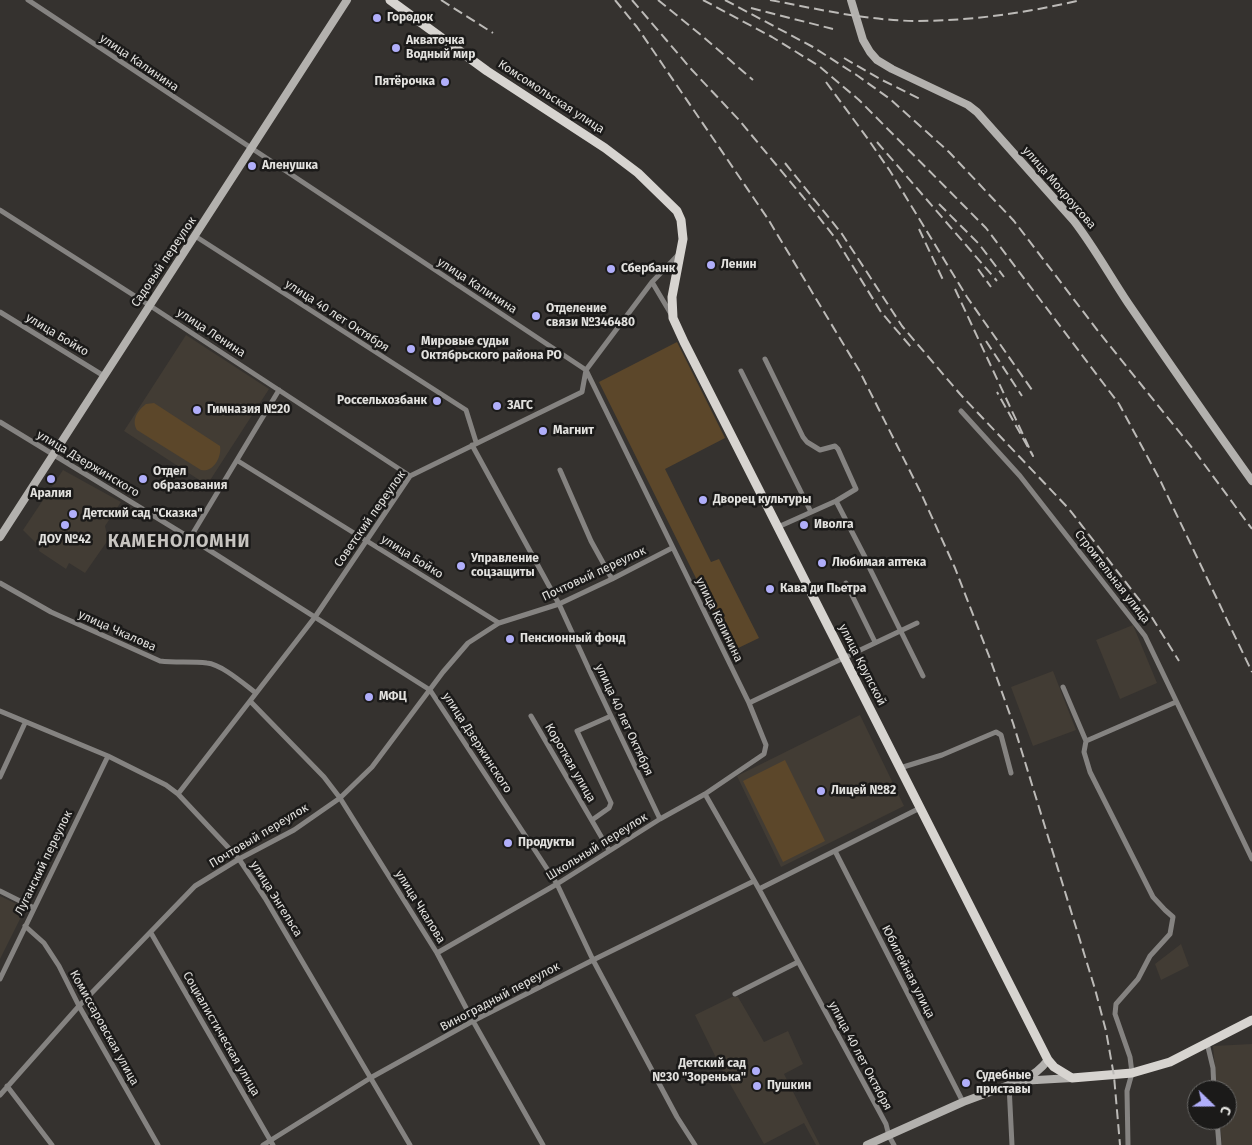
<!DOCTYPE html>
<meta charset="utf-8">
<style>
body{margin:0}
#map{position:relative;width:1252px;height:1145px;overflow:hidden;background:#35322f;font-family:"Fira Sans",sans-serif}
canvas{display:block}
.north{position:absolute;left:1187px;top:1080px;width:50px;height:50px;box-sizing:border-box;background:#1b1a19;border:1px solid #6b6a68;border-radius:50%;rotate:112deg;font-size:14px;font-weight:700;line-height:20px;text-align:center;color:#e2e1de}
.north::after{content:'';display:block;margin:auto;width:18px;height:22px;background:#b0aefa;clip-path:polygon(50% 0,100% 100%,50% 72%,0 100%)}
</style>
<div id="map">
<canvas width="1252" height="1145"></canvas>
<div class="north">С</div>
</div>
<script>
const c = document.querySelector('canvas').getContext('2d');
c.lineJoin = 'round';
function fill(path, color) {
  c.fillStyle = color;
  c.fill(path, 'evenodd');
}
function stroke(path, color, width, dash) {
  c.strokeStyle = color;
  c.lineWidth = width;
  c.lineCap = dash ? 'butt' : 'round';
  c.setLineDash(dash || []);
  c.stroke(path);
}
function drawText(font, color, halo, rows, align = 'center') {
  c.font = font + ' "Fira Sans",sans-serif';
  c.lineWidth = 5;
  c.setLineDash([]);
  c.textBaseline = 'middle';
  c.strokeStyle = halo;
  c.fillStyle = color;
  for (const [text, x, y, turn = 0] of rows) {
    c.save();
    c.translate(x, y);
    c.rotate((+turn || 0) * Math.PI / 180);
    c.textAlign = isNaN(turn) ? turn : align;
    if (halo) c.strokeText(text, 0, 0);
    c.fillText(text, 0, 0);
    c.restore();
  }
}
const built = new Path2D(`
 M186,335L269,389L207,485L124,431Z
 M63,470L121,502L105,526L108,540L85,573L69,563L66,569L39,551L40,547L23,530Z
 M1133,625L1157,683L1120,699L1096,640Z
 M1053,671L1076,730L1033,746L1011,687Z
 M860,715L904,806L781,867L737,776Z
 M0,896L21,906L23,913L0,959Z
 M1181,944L1189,966L1161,980L1155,964Z
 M732,997H738L764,1042L788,1031L803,1064L784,1074L820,1145H816L804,1123L764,1144L721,1068L695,1015Z
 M1252,1044V1145H1222L1220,1120H1227V1090H1217L1213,1046Z`);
const green = new Path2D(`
 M677,342L725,438L665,469L711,562L719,559L759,638L732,651L599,382Z
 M154,403L220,446C222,457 213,473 201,470L137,430C131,420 138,410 146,404Z
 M785,760L825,841L783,862L743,781Z`);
const street = new Path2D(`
 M28,0L586,370L749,703L766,745L764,754L705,794L660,819L557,884L437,953
 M0,210L149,305L410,476
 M195,236L466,410L476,442
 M652,282L671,314
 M0,312L104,376
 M765,359L803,437L807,442L820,450L835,446L838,449L856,489L836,501L778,527
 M741,371L811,512
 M961,411L1020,476L1145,636L1252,859
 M0,422L190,538L430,690L557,884L593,960L677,1117L695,1145
 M472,445L559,604L592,676L660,819
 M238,461L499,623
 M560,470L591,541L612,579
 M836,501L865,557
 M190,538L279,390
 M870,569L923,676
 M0,583L51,612L160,661C176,663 191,661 207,663C221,664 244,684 256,693
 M846,583L875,642
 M1063,687L1086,741L1084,752L1090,772L1153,897L1165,910L1173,917L1170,934L1150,956L1138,979L1116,1004L1115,1014L1130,1057L1132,1073L1127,1091L1128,1145
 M250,701L324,777L340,798L437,953L473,1021L543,1145
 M749,703L917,623
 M0,711L108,756L166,785L178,794L239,859L265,898L410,1145
 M531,716L609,850
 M1086,741L1176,702
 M900,768L942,755L996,732L1001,735L1011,773
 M0,777L25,723
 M178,794L315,617L410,476L582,392L586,370L652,282L679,254
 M705,794L759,889L886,1124L889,1136L894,1145
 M592,820L609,808L611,803L577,731L611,716
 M835,851L963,1102
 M759,889L920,808
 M0,891L34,908
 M25,926L44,943L59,966L79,1006L158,1145
 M151,933L273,1145
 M0,979L108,756
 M735,994L798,962
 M1207,1043L1213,1068L1214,1090
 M1009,1085L1012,1145
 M7,1086L52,1145
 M0,1095L79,1006L195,886L239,859L294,830L340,798L372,767L443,672L468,643L499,623L559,604L612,579L672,548
 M1217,1120L1219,1145
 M263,1145L372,1077L473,1021L593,960L754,881`);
const secondary = new Path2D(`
 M851,0L863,40L870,52L877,60L892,69L968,105L977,112L1074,221C1094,247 1110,276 1128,303C1169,363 1210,422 1252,481
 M0,537L347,0
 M1023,1080C1034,1075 1041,1069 1048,1060
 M867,1145L963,1102L1009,1085L1019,1081L1072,1078`);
const primary = new Path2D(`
 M390,0L487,71L605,148L638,173L677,211L681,220L683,239L672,297L673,318L684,342L1048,1060L1054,1067L1072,1078L1132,1073L1170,1062L1252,1020`);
const rail = new Path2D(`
 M441,0L493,33
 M615,0L637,27L768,219L859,370L920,491L955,568L989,656L1013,723L1095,989L1106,1031L1114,1076L1120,1145
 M632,0L692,70L739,120L803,197L836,239L881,312L911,347
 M658,0L701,35L753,80
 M703,0L772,37L819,66L859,100L986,228L1119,404L1160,480L1252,672
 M725,0L813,47L858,76L890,99L949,152L1014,221L1098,331L1193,449L1252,529
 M770,0C817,9 865,20 914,21C971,21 1026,13 1081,0
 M751,8L833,29
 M844,58L882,80L922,100
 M826,82L868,139L890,171L967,297L1032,390
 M877,142L997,281
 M785,163L842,234L902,326L960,394L1069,509L1148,611L1179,661
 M939,204L979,244L1004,277
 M919,229L944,282
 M978,269L991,287
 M955,289L1033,456L997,392
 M986,341L1022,396`);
const markers = [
 [377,18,5,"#b0aefa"],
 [396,48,5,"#b0aefa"],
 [445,82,5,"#b0aefa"],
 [252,166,5,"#b0aefa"],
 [711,265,5,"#b0aefa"],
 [611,269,5,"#b0aefa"],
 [536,316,5,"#b0aefa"],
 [411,349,5,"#b0aefa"],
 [437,401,5,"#b0aefa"],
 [497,406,5,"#b0aefa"],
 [197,410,5,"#b0aefa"],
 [543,431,5,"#b0aefa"],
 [51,479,5,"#b0aefa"],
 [143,479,5,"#b0aefa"],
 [703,500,5,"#b0aefa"],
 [73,514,5,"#b0aefa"],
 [65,525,5,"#b0aefa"],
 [804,525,5,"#b0aefa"],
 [822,563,5,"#b0aefa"],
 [461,566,5,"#b0aefa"],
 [770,589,5,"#b0aefa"],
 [510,639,5,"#b0aefa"],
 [369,697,5,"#b0aefa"],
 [821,791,5,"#b0aefa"],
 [508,843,5,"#b0aefa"],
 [756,1071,5,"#b0aefa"],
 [966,1083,5,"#b0aefa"],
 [757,1086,5,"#b0aefa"]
];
const poiNames = [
 ["Городок",387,18],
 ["Акваточка",406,41],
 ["Водный мир",406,55],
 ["Пятёрочка",435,82,"right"],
 ["Аленушка",262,166],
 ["Ленин",721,265],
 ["Сбербанк",621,269],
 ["Отделение",546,309],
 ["связи №346480",546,323],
 ["Мировые судьи",421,342],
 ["Октябрьского района РО",421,356],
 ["Россельхозбанк",427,401,"right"],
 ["ЗАГС",507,406],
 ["Гимназия №20",207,410],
 ["Магнит",553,431],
 ["Отдел",153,472],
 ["образования",153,486],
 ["Аралия",51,494,"center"],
 ["Дворец культуры",713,500],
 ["Детский сад \"Сказка\"",83,514],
 ["Иволга",814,525],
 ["ДОУ №42",65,540,"center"],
 ["Управление",471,559],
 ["соцзащиты",471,573],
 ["Любимая аптека",832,563],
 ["Кава ди Пьетра",780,589],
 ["Пенсионный фонд",520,639],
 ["МФЦ",379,697],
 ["Лицей №82",831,791],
 ["Продукты",518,843],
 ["Детский сад",746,1064,"right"],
 ["№30 \"Зоренька\"",746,1078,"right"],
 ["Судебные",976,1076],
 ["приставы",976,1090],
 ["Пушкин",767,1086]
];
const streetNames = [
 ["улица Калинина",139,63,34],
 ["Комсомольская улица",551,97,33],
 ["улица Мокроусова",1059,188,49],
 ["Садовый переулок",164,262,-56],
 ["улица Калинина",477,286,33],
 ["улица 40 лет Октября",337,316,33],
 ["улица Ленина",211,333,33],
 ["улица Бойко",57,335,31],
 ["улица Дзержинского",88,464,31],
 ["Советский переулок",370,519,-55],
 ["улица Бойко",412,557,32],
 ["Почтовый переулок",594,574,-25],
 ["Строительная улица",1112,577,52],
 ["улица Калинина",719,620,64],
 ["улица Чкалова",117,631,24],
 ["улица Крупской",862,665,63],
 ["улица 40 лет Октября",624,720,65],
 ["улица Дзержинского",477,743,57],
 ["Короткая улица",570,763,60],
 ["Почтовый переулок",259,836,-31],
 ["Школьный переулок",597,847,-32],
 ["Луганский переулок",44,863,-64],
 ["улица Энгельса",276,899,58],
 ["улица Чкалова",420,907,58],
 ["Юбилейная улица",908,972,63],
 ["Виноградный переулок",500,997,-28],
 ["Комиссаровская улица",104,1028,61],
 ["Социалистическая улица",221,1034,60],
 ["улица 40 лет Октября",860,1056,62]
];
const districtNames = [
 ["КАМЕНОЛОМНИ",179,542]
];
fill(built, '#423c34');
fill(green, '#5c472a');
stroke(street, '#858381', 5);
stroke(secondary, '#b3b1ae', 8);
stroke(primary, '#d7d4d0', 9);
stroke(rail, '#bcbab7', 2, [10, 5]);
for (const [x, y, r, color] of markers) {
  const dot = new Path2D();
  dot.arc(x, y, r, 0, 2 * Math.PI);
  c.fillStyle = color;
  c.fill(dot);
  stroke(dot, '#1b1a19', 2);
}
drawText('bold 12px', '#e2e1de', '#1b1a19', poiNames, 'left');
drawText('12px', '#e2e1de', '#1b1a19', streetNames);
c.letterSpacing = '1px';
drawText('bold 18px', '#c7c4c0', '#1b1a19', districtNames);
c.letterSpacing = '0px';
</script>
